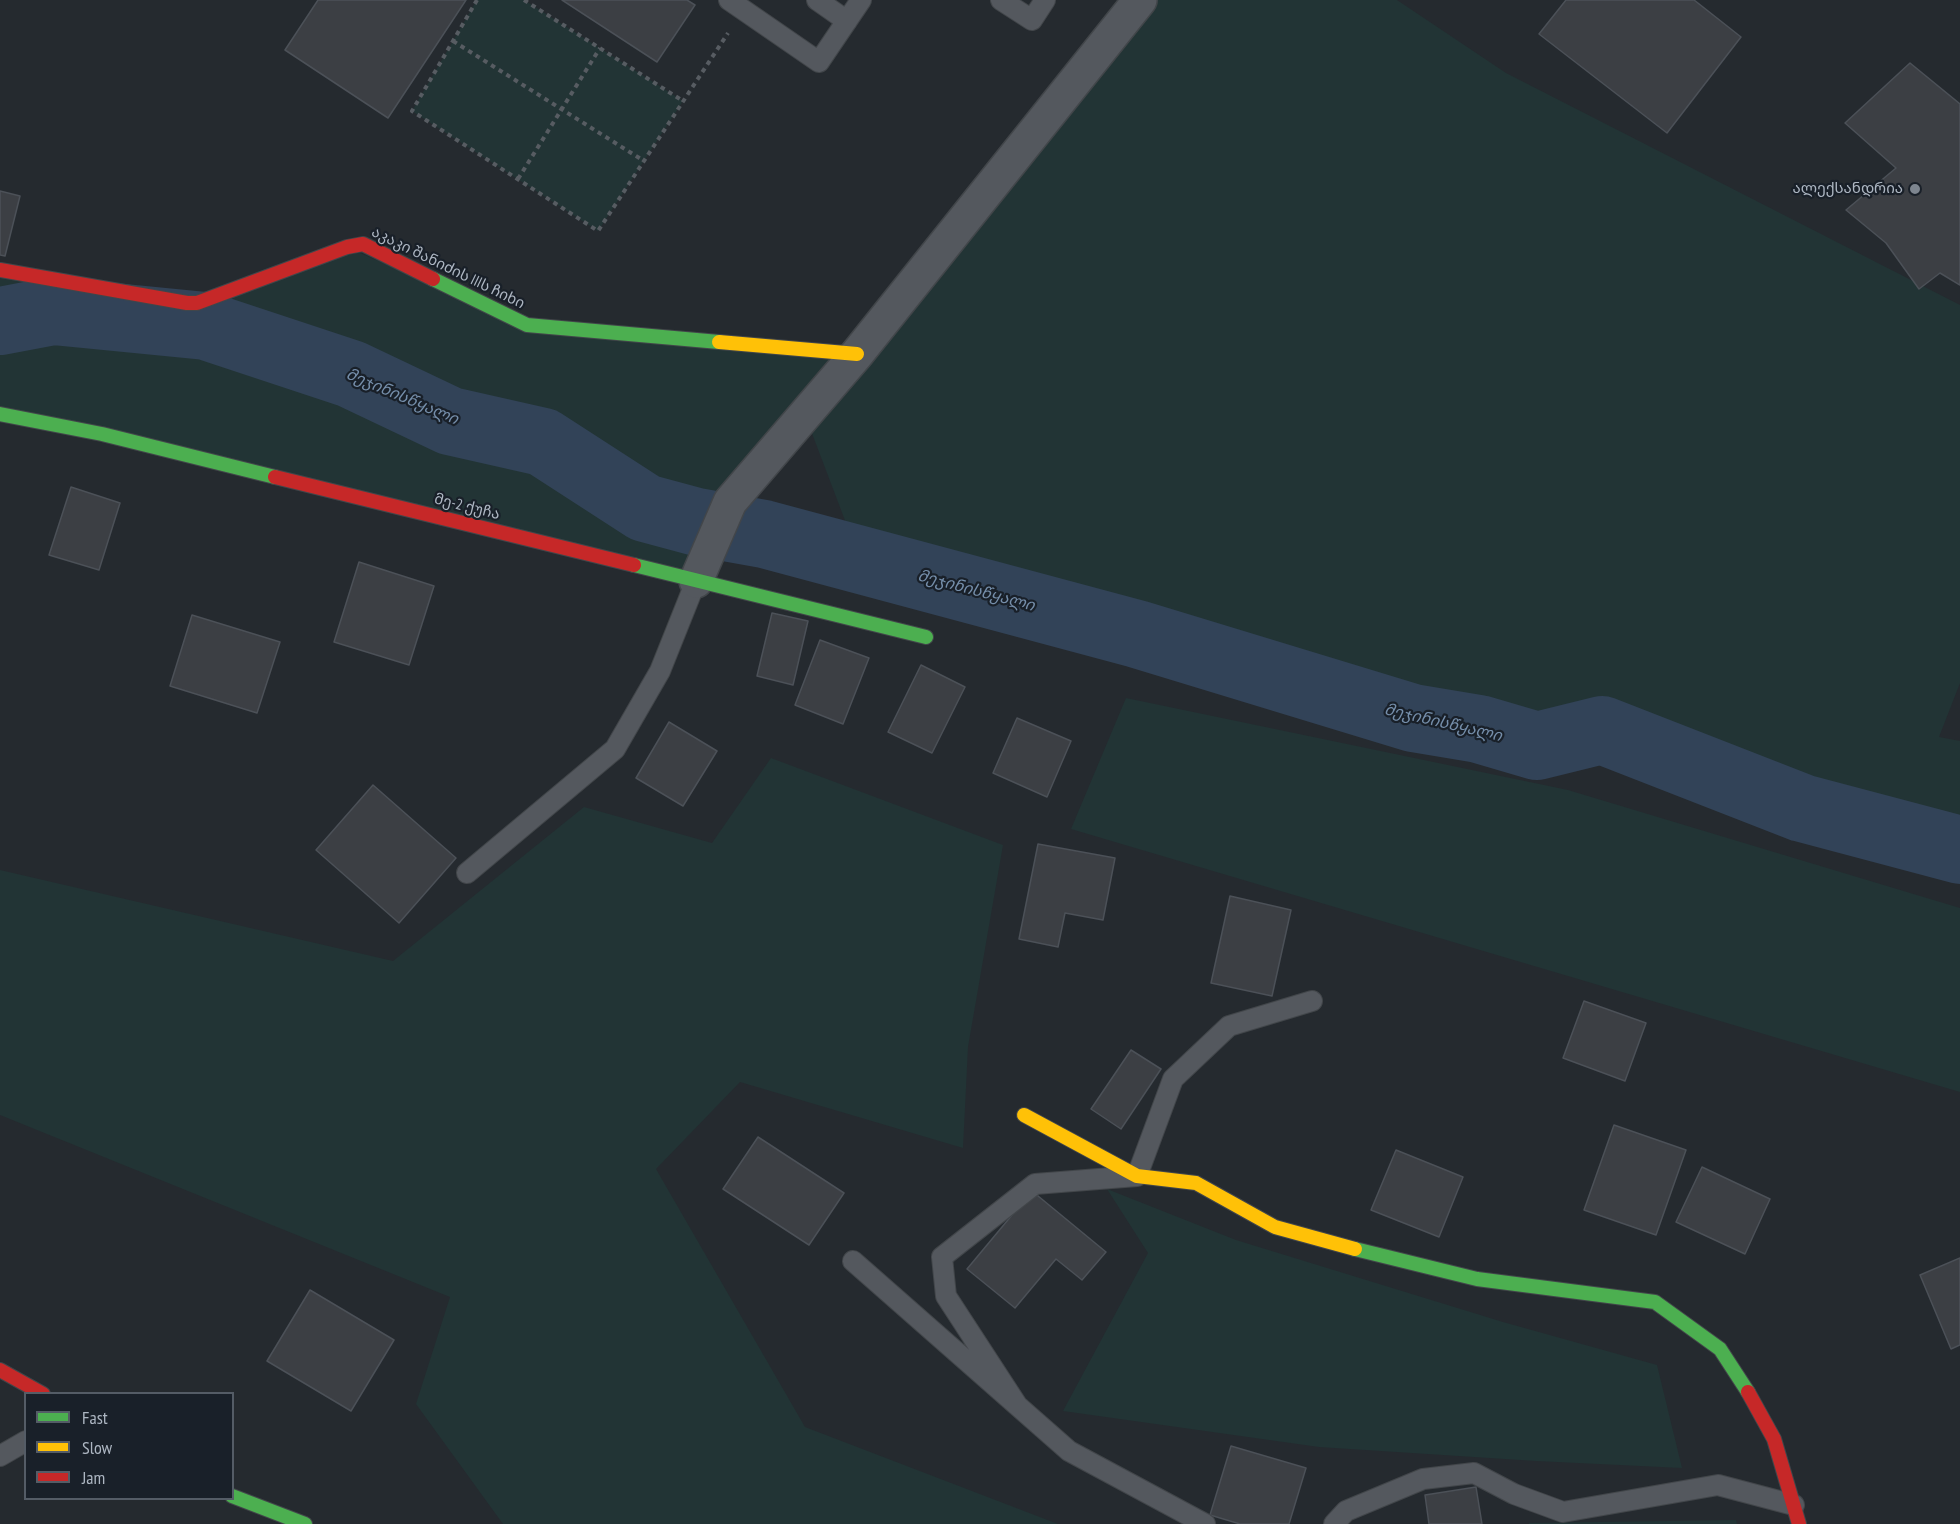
<!DOCTYPE html>
<meta charset="utf-8">
<style>
body{margin:0}
#map{position:relative;width:1960px;height:1524px;overflow:hidden;background:#252a2f;font-family:"PT Sans Narrow",sans-serif}
canvas{display:block}
.legend{position:absolute;left:24px;top:1392px;width:210px;height:108px;box-sizing:border-box;background:#192029;border:2px solid #545c66;margin:0;padding:8px 10px;list-style:none;font-size:18px;color:#adb6c2}
.legend li{display:flex;align-items:center;gap:12px;height:30px}
.legend b{width:30px;border:2px solid #545c66}
</style>
<div id="map">
<canvas width="1960" height="1524"></canvas>
<ul class="legend">
<li><b style="height:8px;background:#4caf50"></b>Fast</li>
<li><b style="height:8px;background:#ffc107"></b>Slow</li>
<li><b style="height:8px;background:#c62828"></b>Jam</li>
</ul>
</div>
<script>
const c = document.querySelector('canvas').getContext('2d');
c.lineJoin = 'round';
function fill(path, color) {
  c.fillStyle = color;
  c.fill(path, 'evenodd');
}
function stroke(path, color, width, dash) {
  c.strokeStyle = color;
  c.lineWidth = width;
  c.lineCap = dash ? 'butt' : 'round';
  c.setLineDash(dash || []);
  c.stroke(path);
}
function drawText(font, color, halo, rows, align = 'center') {
  c.font = font + ' "PT Sans Narrow","Noto Sans Georgian",sans-serif';
  c.lineWidth = 4.5;
  c.setLineDash([]);
  c.textBaseline = 'middle';
  c.strokeStyle = halo;
  c.fillStyle = color;
  for (const [text, x, y, turn = 0] of rows) {
    c.save();
    c.translate(x, y);
    c.rotate((+turn || 0) * Math.PI / 180);
    c.textAlign = isNaN(turn) ? turn : align;
    if (halo) c.strokeText(text, 0, 0);
    c.fillText(text, 0, 0);
    c.restore();
  }
}
const green = new Path2D(`
 M477,0H524L683,101L598,231L412,111Z
 M1140,0H1397L1506,73L1960,305V683L1939,737L1960,741V850L1802,808L1602,730L1537,746L1479,729L1413,718L1137,634L860,560L805,415L696,581L0,414V270L187,303L346,247L527,325L857,354Z
 M1126,698L1568,790L1960,908V1092L1071,829Z
 M771,758L1003,845L968,1047L963,1148L740,1082L656,1169L805,1427L1058,1524H503L416,1404L450,1297L0,1115V870L393,961L584,807L712,843Z
 M1107,1189L1236,1240L1503,1322L1657,1365L1682,1468L1536,1461L1319,1447L1063,1411L1148,1253Z
 M1736,1520L1737,1524H1529V1523Z`);
const river = new Path2D(`
 M0,321L53,311L206,326L351,374L450,421L543,442L645,508L697,522L764,534L1137,634L1413,718L1479,729L1537,746L1602,730L1802,808L1960,850`);
const building = new Path2D(`
 M318,0H466L388,118L285,50Z
 M562,0H687L695,5L657,62Z
 M1566,0H1694L1741,37L1667,133L1539,34Z
 M1910,63L1960,104V285L1940,273L1919,289L1886,243L1846,210L1896,168L1845,123Z
 M0,191L20,196L5,256L0,255Z
 M71,487L120,503L99,570L49,555Z
 M359,562L434,586L409,665L334,642Z
 M772,613L808,621L793,685L757,676Z
 M192,615L280,642L257,713L170,686Z
 M820,640L869,658L843,724L795,705Z
 M921,665L965,687L932,753L888,732Z
 M1017,718L1071,741L1047,797L993,773Z
 M669,722L717,751L683,806L636,778Z
 M373,785L456,858L399,923L316,850Z
 M1038,844L1115,858L1103,920L1065,913L1058,947L1019,939Z
 M1230,896L1291,910L1272,996L1211,983Z
 M1584,1001L1646,1023L1625,1081L1563,1058Z
 M1131,1050L1161,1069L1121,1129L1091,1109Z
 M1614,1125L1686,1150L1656,1235L1584,1210Z
 M758,1137L844,1193L809,1245L723,1189Z
 M1396,1150L1463,1177L1439,1237L1371,1210Z
 M1702,1167L1770,1199L1745,1254L1676,1222Z
 M1032,1191L1106,1252L1082,1280L1056,1259L1015,1308L967,1269Z
 M1960,1258V1345L1951,1349L1920,1275Z
 M310,1290L394,1340L351,1411L267,1361Z
 M1231,1446L1306,1468L1289,1524H1240L1210,1515Z
 M1476,1487L1482,1524H1429L1425,1495Z`);
const path = new Path2D(`
 M477,0L412,111L598,231L728,33
 M524,0L683,101
 M453,41L644,161
 M518,179L600,48`);
const lane = new Path2D(`
 M729,0L819,62L861,0
 M817,0L847,21
 M1001,0L1032,20L1045,0
 M467,873L615,749L660,671L696,581
 M853,1261L1069,1451L1205,1524
 M1017,1405L946,1296L942,1257L1035,1184L1137,1176L1173,1079L1229,1026L1312,1001
 M0,1456L26,1441
 M1334,1524L1346,1511L1423,1479L1474,1473L1514,1494L1563,1512L1718,1485L1794,1505`);
const street = new Path2D(`
 M696,581L730,502L857,354L1140,0`);
const fast = new Path2D(`
 M433,279L527,325L719,342
 M0,414L102,434L275,477
 M634,565L926,637
 M1355,1249L1477,1279L1655,1302L1720,1349L1748,1392
 M232,1496L305,1524`);
const slow = new Path2D(`
 M719,342L857,354
 M1024,1115L1137,1176L1196,1183L1275,1227L1355,1249`);
const jam = new Path2D(`
 M0,270L187,303H197L347,247L363,244L433,279
 M275,477L634,565
 M0,1370L43,1394
 M1748,1392L1774,1439L1799,1524`);
const markers = [
 [1915,189,6,"#7d858f"]
];
const poiNames = [
 ["ალექსანდრია",1903,189]
];
const streetNames = [
 ["აკაკი შანიძის IIIს ჩიხი",448,268,26],
 ["მე-2 ქუჩა",467,507,14]
];
const waterNames = [
 ["მეჯინისწყალი",402,397,23],
 ["მეჯინისწყალი",976,591,15],
 ["მეჯინისწყალი",1443,723,13]
];
fill(green, '#223435');
stroke(river, '#324358', 68);
fill(building, '#3c3f44');
stroke(building, '#4c5158', 1.5);
stroke(lane, '#42464a', 22);
stroke(street, '#42464a', 36);
stroke(fast, '#42464a', 16);
stroke(slow, '#42464a', 16);
stroke(jam, '#42464a', 16);
stroke(path, '#575c62', 4, [4.5, 4.5]);
stroke(lane, '#54585e', 20);
stroke(street, '#54585e', 33);
stroke(fast, '#4caf50', 14);
stroke(slow, '#ffc107', 14);
stroke(jam, '#c62828', 14);
for (const [x, y, r, color] of markers) {
  const dot = new Path2D();
  dot.arc(x, y, r, 0, 2 * Math.PI);
  c.fillStyle = color;
  c.fill(dot);
  stroke(dot, '#192029', 2);
}
drawText('15px', '#adb6c2', '#192029', poiNames, 'right');
drawText('15px', '#adb6c2', '#192029', streetNames);
drawText('italic 16px', '#758eaa', '#192029', waterNames);
</script>
